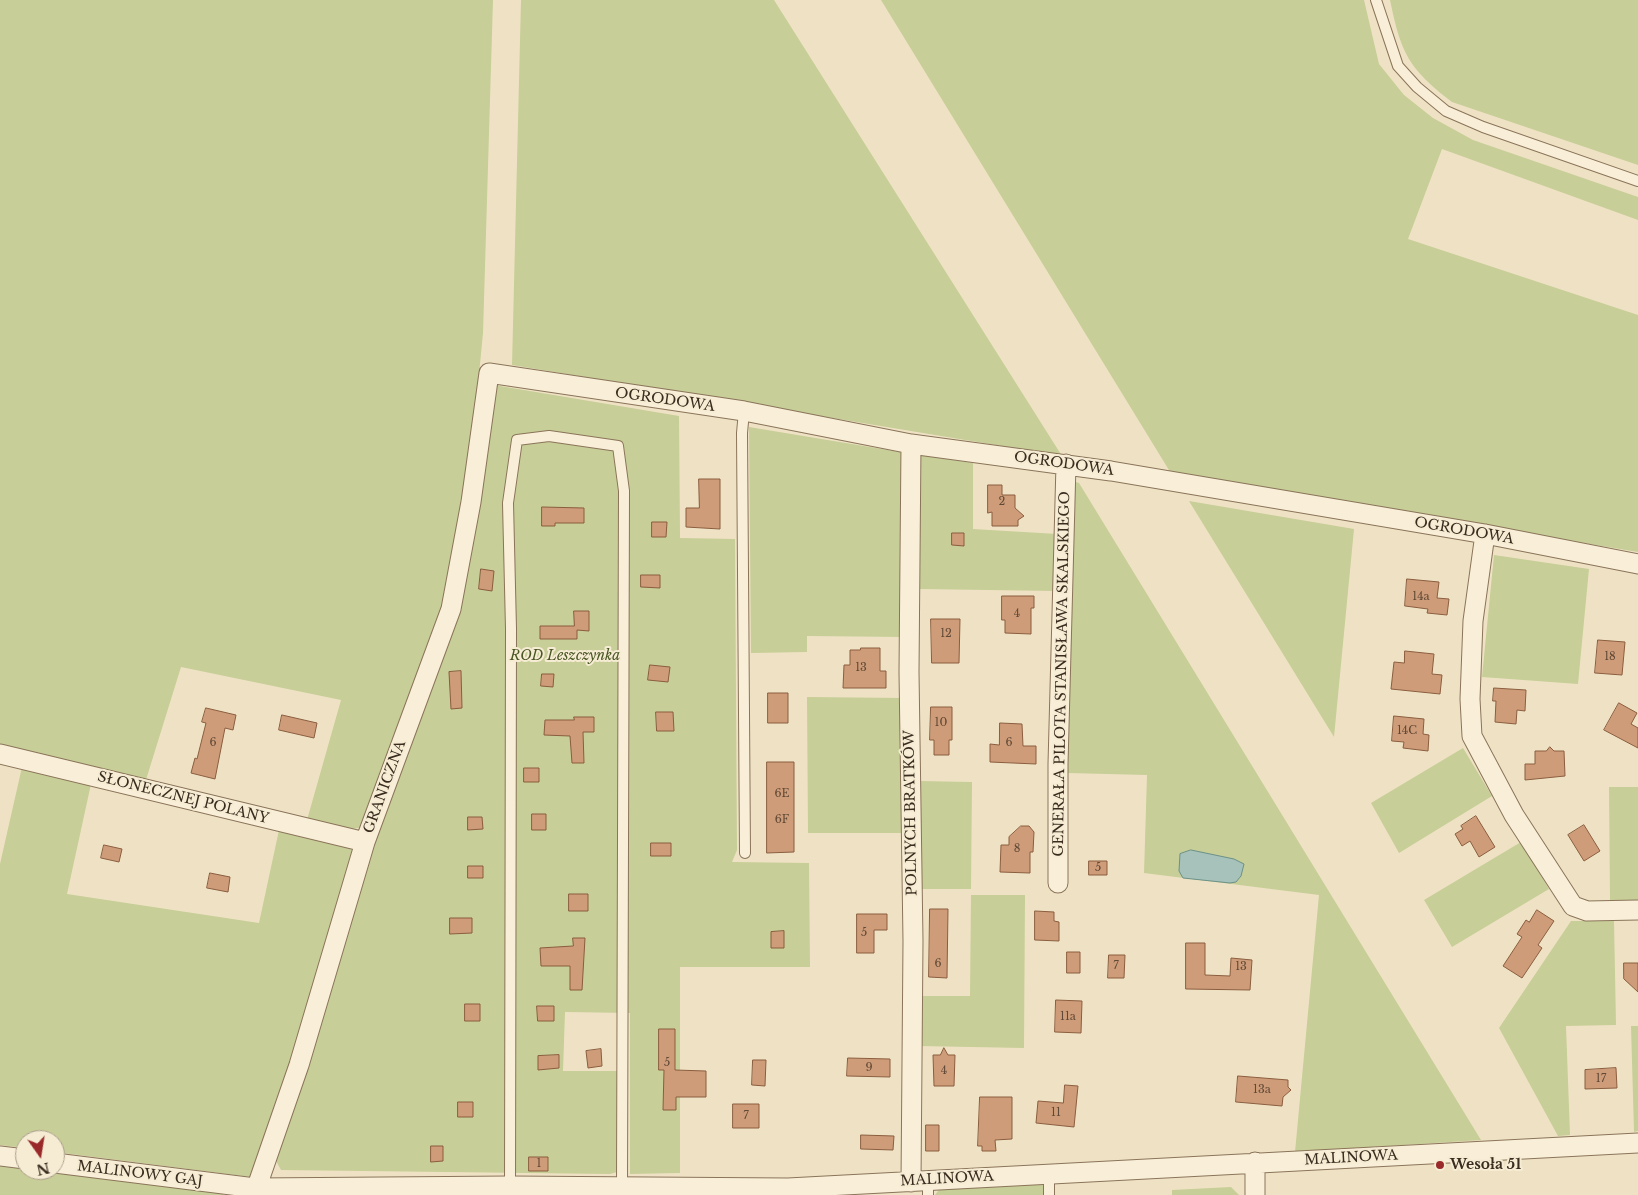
<!DOCTYPE html>
<meta charset="utf-8">
<style>
body{margin:0}
#map{position:relative;width:1638px;height:1195px;overflow:hidden;background:#efe2c4;font-family:"Libre Baskerville",serif}
canvas{display:block}
.north{position:absolute;left:15px;top:1130px;width:50px;height:50px;box-sizing:border-box;background:#f6ecd4;border:1px solid #ab9f8b;border-radius:50%;rotate:167deg;font-size:14px;font-weight:700;line-height:20px;text-align:center;color:#3a2c1e}
.north::after{content:'';display:block;margin:auto;width:18px;height:22px;background:#9a292a;clip-path:polygon(50% 0,100% 100%,50% 72%,0 100%)}
</style>
<div id="map">
<canvas width="1638" height="1195"></canvas>
<div class="north">N</div>
</div>
<script>
const c = document.querySelector('canvas').getContext('2d');
c.lineJoin = 'round';
function fill(path, color) {
  c.fillStyle = color;
  c.fill(path, 'evenodd');
}
function stroke(path, color, width, dash) {
  c.strokeStyle = color;
  c.lineWidth = width;
  c.lineCap = dash ? 'butt' : 'round';
  c.setLineDash(dash || []);
  c.stroke(path);
}
function drawText(font, color, halo, rows, align = 'center') {
  c.font = font + ' "Libre Baskerville",serif';
  c.lineWidth = 4;
  c.setLineDash([]);
  c.textBaseline = 'middle';
  c.strokeStyle = halo;
  c.fillStyle = color;
  for (const [text, x, y, turn = 0] of rows) {
    c.save();
    c.translate(x, y);
    c.rotate((+turn || 0) * Math.PI / 180);
    c.textAlign = isNaN(turn) ? turn : align;
    if (halo) c.strokeText(text, 0, 0);
    c.fillText(text, 0, 0);
    c.restore();
  }
}
const green = new Path2D(`
 M0,0H493L483,333L467,498L446,601L361,827C345,833 323,824 307,820L341,700L181,667L145,783L0,747Z
 M521,0H774L1062,456L512,365Z
 M881,0H1364L1379,64L1404,95L1433,118L1473,140L1638,197V220L1442,149L1408,239L1638,315V552L1172,475Z
 M1390,0H1638V165L1452,102C1408,68 1401,53 1390,0Z
 M494,385L679,416L680,538L735,539L737,850L732,862L809,863L810,967H680V1173L630,1174V1013L565,1012L563,1071H617L618,1165L617,1172L610,1174L281,1170L275,1159L352,901L428,693Z
 M749,427L906,453L904,637L807,636V652L751,653Z
 M920,455L973,463V529L1057,534L1056,591L919,589Z
 M1070,480L1079,483L1481,1140L1295,1152L1319,895L1144,873L1147,775L1067,773Z
 M1189,501L1354,529L1334,737Z
 M1494,555L1589,569L1578,684L1482,677Z
 M807,697L904,698V833H808Z
 M1463,748L1492,796L1399,853L1371,803Z
 M22,767L91,784L67,894L259,923L279,830L348,844L352,851L328,933L327,960L251,1177L55,1152V1140H25V1148L0,1145V864Z
 M919,781L972,782L971,889H918Z
 M1609,787H1638V900H1610Z
 M1521,842L1549,889L1452,947L1424,900Z
 M971,895H1025L1024,1048L918,1046L919,996H970Z
 M1571,921H1614L1616,1025L1566,1026L1570,1135L1558,1136L1499,1028Z
 M1631,1026H1638V1131L1634,1132Z
 M0,1165L25,1168V1170H43L221,1192L224,1195H0Z
 M1043,1184V1195H935L941,1187Z
 M1231,1187L1239,1195H1172V1190Z`);
const water = new Path2D(`
 M1191,850L1234,859L1244,864L1241,876L1236,882L1230,883L1183,878L1179,871L1180,854Z`);
const building = new Path2D(`
 M699,479H720V529L686,527V508H699Z
 M988,485H1002V495H1015V508L1024,516L1018,520V526H992V512L988,513Z
 M542,507L584,508V523H555V526H542Z
 M652,522H667L666,537H652Z
 M952,533H964V546L952,545Z
 M481,569L494,571L492,591L479,589Z
 M641,575H660V588L641,587Z
 M1407,579L1439,582L1437,598L1449,599L1447,615L1427,613L1428,609L1405,606Z
 M1002,596H1034V608H1031V634L1005,633V620H1002Z
 M574,611H589V631L577,630V639H540V626H574Z
 M931,619H960L959,663H932Z
 M1598,640L1625,642L1622,675L1595,673Z
 M861,648H880V671H886V688H843L844,665H850V650H860Z
 M1405,651L1434,654L1432,674L1442,675L1440,694L1391,689L1394,662L1404,663Z
 M650,665L670,667L668,682L648,680Z
 M461,671L462,708L451,709L449,672Z
 M542,674H554L553,687L541,686Z
 M1494,688L1526,690L1525,711L1517,710L1516,724L1495,722L1496,701H1493Z
 M768,693H788V723H768Z
 M1619,703L1637,713L1631,724L1638,728V748L1604,730Z
 M931,707H952V740H949V755H934V740H930Z
 M206,708L236,715L233,730L225,728L215,779L191,773L195,758L197,759L206,723L202,722Z
 M656,712H673L674,731H657Z
 M282,715L317,723L314,738L279,730Z
 M1394,716L1424,719L1423,734L1429,735L1428,751L1403,748L1404,742L1392,741Z
 M574,717H594V732H583L584,763H572L570,736L544,735L545,720H574Z
 M1000,723L1022,724L1023,746H1036V764L990,762V744L999,745Z
 M1550,747L1554,751H1564L1565,776L1525,780V764H1535V751H1546Z
 M767,762H794V852L767,853Z
 M524,768H539V782H524Z
 M532,814H546V830H532Z
 M1476,816L1495,847L1479,857L1470,841L1462,846L1455,834L1463,829L1461,826Z
 M468,817H482L483,829L468,830Z
 M1584,825L1600,851L1584,861L1568,835Z
 M1021,826H1029L1034,832L1033,852H1030V873L1000,872L1001,845H1009V837Z
 M651,843H671V856H651Z
 M104,845L122,849L119,862L101,858Z
 M1089,861H1107V875H1089Z
 M468,866H483V878H468Z
 M210,873L230,877L228,892L207,888Z
 M569,894H588V911H569Z
 M930,909H948L947,978L929,977Z
 M1537,910L1554,921L1538,945L1542,948L1522,978L1503,966L1522,937L1517,934L1526,920L1529,922Z
 M1035,911L1054,912V921L1059,922V941L1035,940Z
 M857,914H887V930H874V953H857Z
 M450,918H472V933L450,934Z
 M784,931V948H771V932Z
 M573,938H585L582,990H570V966H541L540,948L573,946Z
 M1186,943H1205V975L1230,976L1231,958L1252,960L1250,990L1186,989Z
 M1067,952H1080V973H1067Z
 M1109,955H1125L1124,978H1108Z
 M1624,963H1638V992L1624,979Z
 M1056,1000L1082,1001L1081,1033L1055,1032Z
 M465,1004H480V1021H465Z
 M537,1006H554V1021H538Z
 M659,1029H675V1070L706,1071V1097H676V1110H663L664,1070H659Z
 M944,1048L948,1055H955L954,1086H934L933,1055H940Z
 M601,1049L602,1066L588,1068L586,1051Z
 M559,1055V1068L538,1070V1056Z
 M848,1058L890,1059V1077L847,1076Z
 M753,1060H766L765,1086L752,1085Z
 M1616,1068L1617,1088L1585,1089V1070Z
 M1238,1076L1288,1080V1087L1291,1090L1283,1097L1282,1106L1236,1102Z
 M1065,1085L1078,1086L1074,1127L1036,1123L1038,1101L1063,1103Z
 M980,1097H1012V1139L995,1140L996,1151H982V1146H978Z
 M458,1102H473V1117H458Z
 M733,1104H759V1128H733Z
 M926,1125H939V1151H926Z
 M861,1135L894,1136L893,1150L861,1149Z
 M431,1146H443V1161L431,1162Z
 M529,1157H548V1171H529Z`);
const lane = new Path2D(`
 M1376,0L1398,66L1417,87L1446,111L1483,127L1638,181
 M744,411L742,433L745,853
 M510,1186L511,629L508,503L517,440L549,436L618,446L624,491L622,1187
 M928,1195V1181
 M1049,1195V1173`);
const street = new Path2D(`
 M1485,534L1473,621L1470,699L1472,736L1514,815L1573,906L1587,911L1638,910
 M0,754L365,842
 M1058,883V764L1066,464
 M0,1156L25,1159
 M55,1163L255,1188L510,1186L788,1188L1638,1143
 M911,1182L913,941L909,672L911,444
 M254,1195L299,1065L365,842L451,609L471,502L489,373L744,411L911,444L1111,471L1485,534L1638,564
 M1255,1195V1162`);
const markers = [
 [1440,1165,5,"#9a292a"]
];
const numberNames = [
 ["2",1002,502],
 ["14a",1421,597],
 ["4",1017,614],
 ["12",946,634],
 ["18",1610,657],
 ["13",861,668],
 ["10",941,723],
 ["14C",1407,731],
 ["6",213,743],
 ["6",1009,743],
 ["6E",782,794],
 ["6F",782,820],
 ["8",1017,849],
 ["5",1098,868],
 ["5",864,933],
 ["6",938,964],
 ["7",1116,966],
 ["13",1241,967],
 ["11a",1068,1017],
 ["5",667,1063],
 ["9",869,1068],
 ["4",944,1071],
 ["17",1601,1079],
 ["13a",1262,1090],
 ["11",1056,1113],
 ["7",746,1116],
 ["1",539,1164]
];
const streetNames = [
 ["OGRODOWA",665,400,8],
 ["OGRODOWA",1064,464,8],
 ["OGRODOWA",1464,531,10],
 ["GENERAŁA PILOTA STANISŁAWA SKALSKIEGO",1062,674,-89],
 ["GRANICZNA",385,787,-70],
 ["SŁONECZNEJ POLANY",183,798,14],
 ["POLNYCH BRATKÓW",911,813,-91],
 ["MALINOWA",1351,1158,-3],
 ["MALINOWY GAJ",140,1174,7],
 ["MALINOWA",947,1179,-3]
];
const parkNames = [
 ["ROD Leszczynka",565,656]
];
const poiNames = [
 ["Wesoła 51",1450,1165]
];
fill(green, '#c7ce97');
fill(water, '#a6c2ba');
stroke(water, '#6c9188', 1);
fill(building, '#ce9c79');
stroke(building, '#8a5d3f', 1);
stroke(lane, '#8a745a', 12);
stroke(street, '#8a745a', 21);
stroke(lane, '#f9efd8', 10);
stroke(street, '#f9efd8', 19);
for (const [x, y, r, color] of markers) {
  const dot = new Path2D();
  dot.arc(x, y, r, 0, 2 * Math.PI);
  c.fillStyle = color;
  c.fill(dot);
  stroke(dot, '#f6ecd4', 2);
}
drawText('11px', '#5f4835', null, numberNames);
drawText('14px', '#3a2c1e', '#f6ecd4', streetNames);
drawText('italic 14px', '#4a5724', '#f6ecd4', parkNames);
drawText('bold 14px', '#3a2c1e', '#f6ecd4', poiNames, 'left');
</script>
